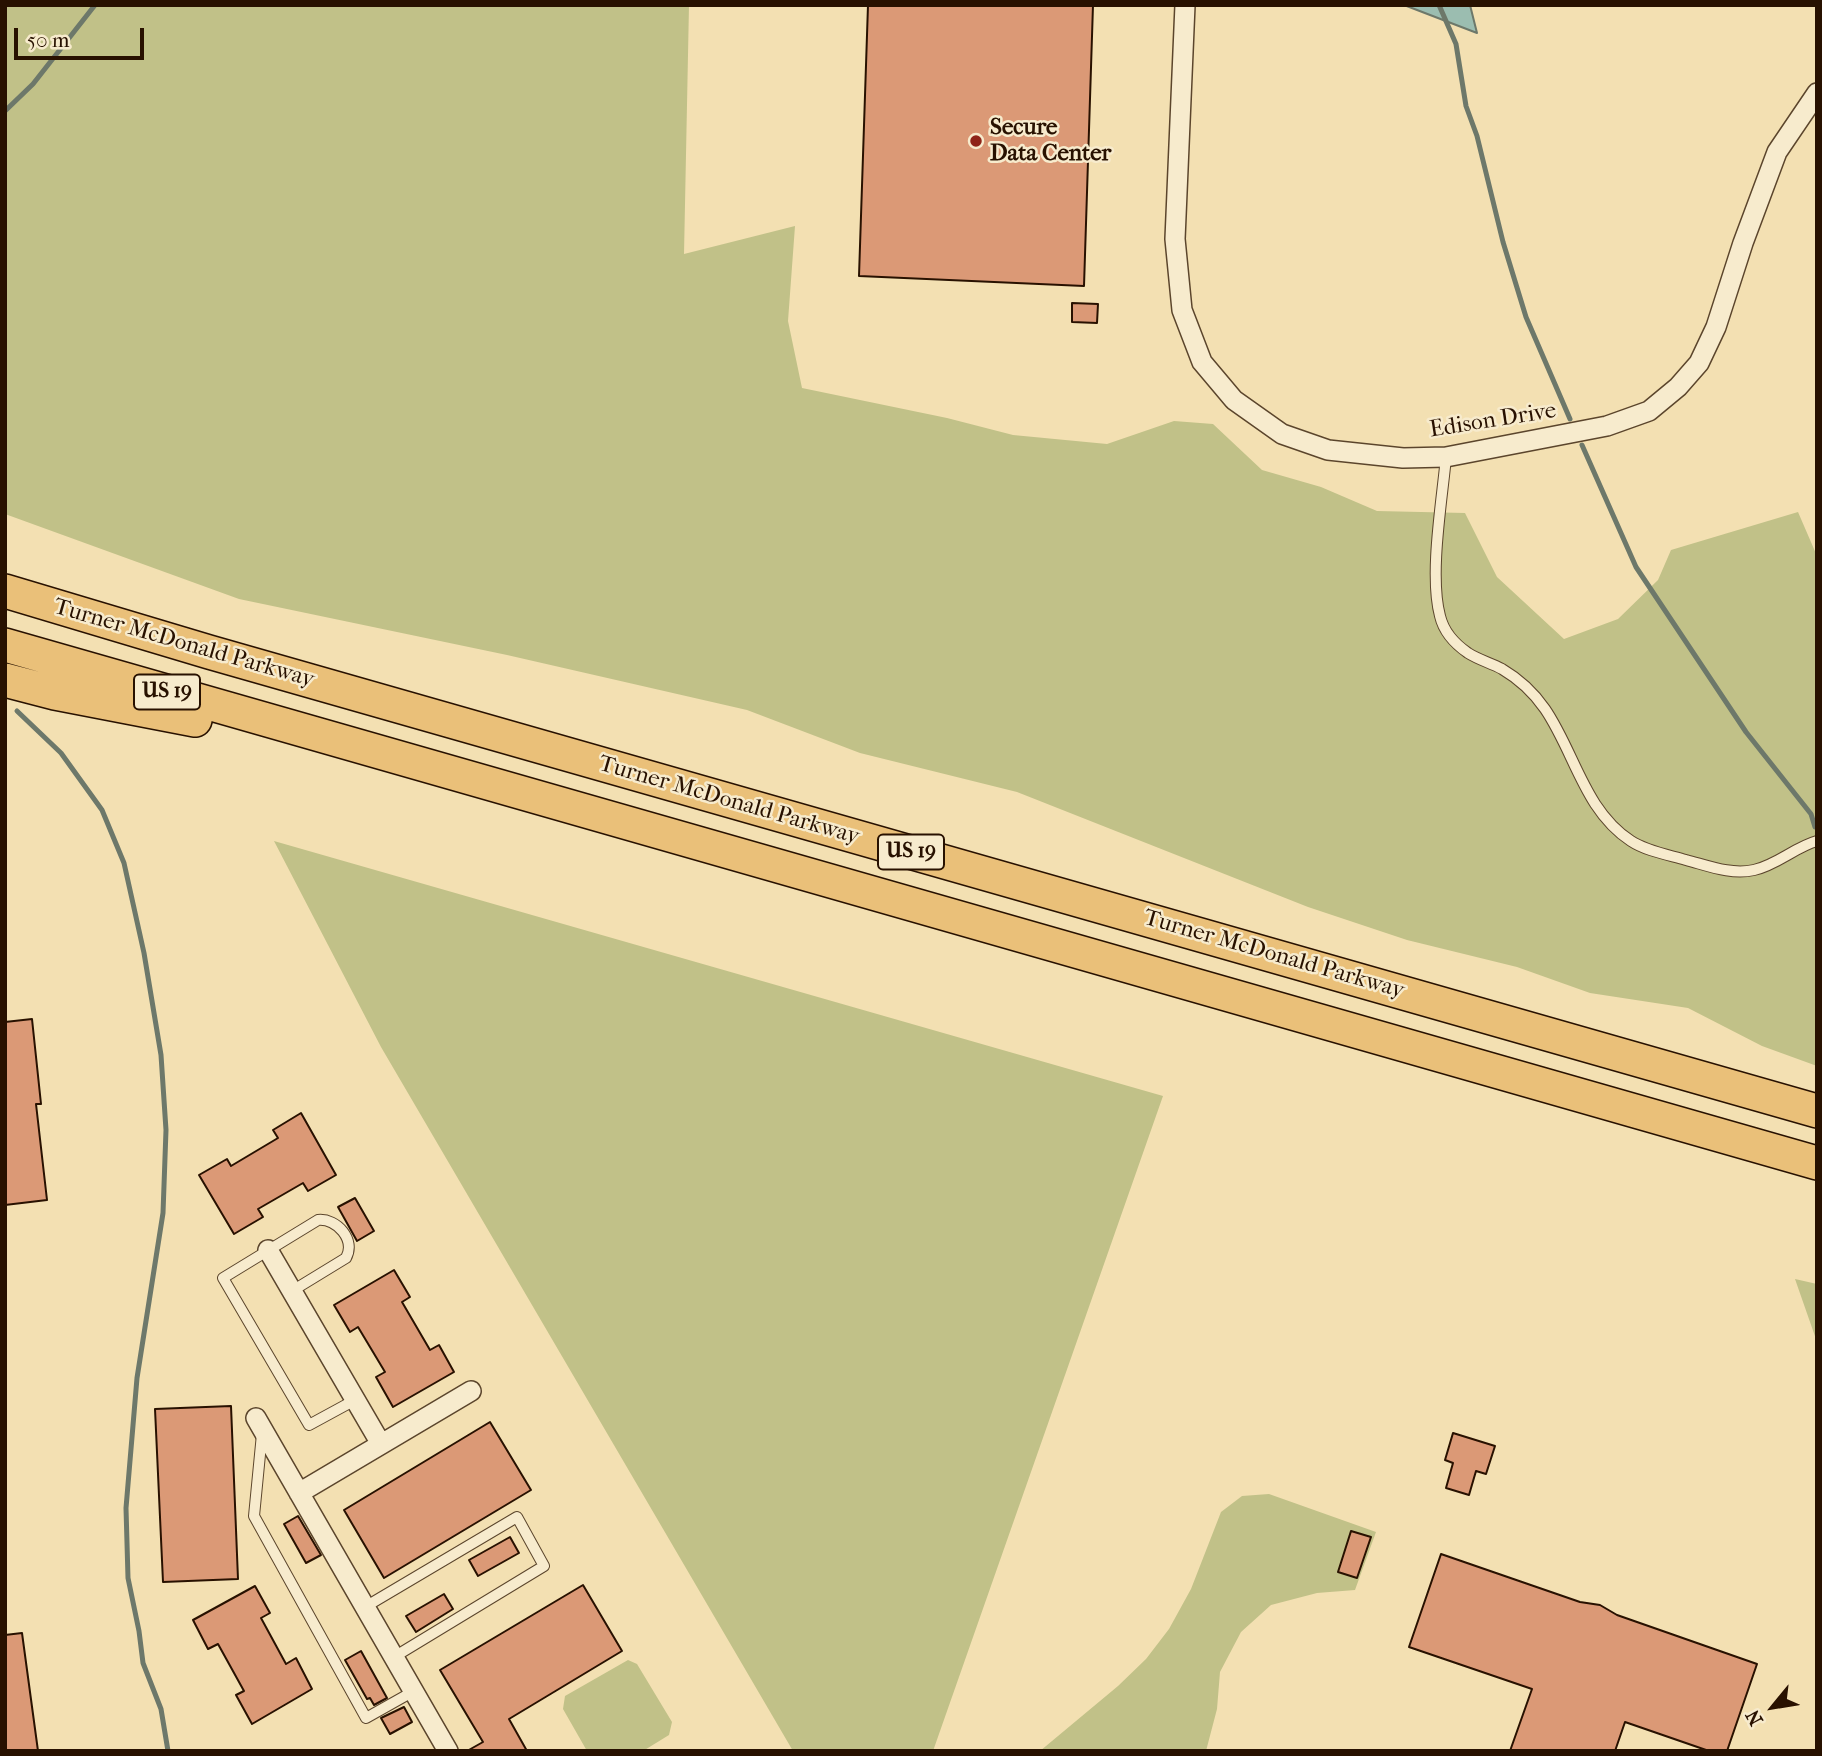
<!DOCTYPE html>
<style>
body{margin:0}
#map{position:relative;width:1822px;height:1756px;overflow:hidden;background:#f3e0b2;font-family:"IM FELL French Canon",serif}
canvas{display:block}
.frame{position:absolute;inset:0;border:7px solid #281100;pointer-events:none}
.north{position:absolute;left:1738px;top:1672px;width:70px;height:70px;-webkit-text-stroke:5px #f7ebcd;paint-order:stroke;rotate:240deg;font-size:19px;font-weight:700;line-height:28px;text-align:center;color:#281100}
.north::after{content:'';display:block;margin:auto;width:24px;height:32px;background:#281100;clip-path:polygon(50% 0,100% 100%,50% 72%,0 100%)}
.scale{position:absolute;left:14px;top:28px;width:130px;height:32px;box-sizing:border-box;border:4px solid #281100;border-top:0;padding-left:9px;font-size:21px;line-height:24px;white-space:nowrap;color:#281100;-webkit-text-stroke:5px #f7ebcd;paint-order:stroke}
</style>
<div id="map">
<canvas width="1822" height="1756"></canvas>
<div class="frame"></div>
<div class="north">N</div>
<div class="scale">50 m</div>
</div>
<script>
const c = document.querySelector('canvas').getContext('2d');
c.lineJoin = 'round';
function fill(path, color) {
  c.fillStyle = color;
  c.fill(path, 'evenodd');
}
function stroke(path, color, width, dash) {
  c.strokeStyle = color;
  c.lineWidth = width;
  c.lineCap = dash ? 'butt' : 'round';
  c.setLineDash(dash || []);
  c.stroke(path);
}
function drawText(font, color, halo, rows, align = 'center') {
  c.font = font + ' "IM FELL French Canon",serif';
  c.lineWidth = 5;
  c.setLineDash([]);
  c.textBaseline = 'middle';
  c.strokeStyle = halo;
  c.fillStyle = color;
  for (const [text, x, y, turn = 0] of rows) {
    c.save();
    c.translate(x, y);
    c.rotate((+turn || 0) * Math.PI / 180);
    c.textAlign = isNaN(turn) ? turn : align;
    if (halo) c.strokeText(text, 0, 0);
    c.fillText(text, 0, 0);
    c.restore();
  }
}
const green = new Path2D(`
 M5,5H689L684,254L795,226L788,321L802,388L947,418L1013,435L1107,444L1174,421L1213,424L1262,470L1321,487L1377,511L1465,513L1497,577L1564,639L1618,619L1658,580L1671,550L1798,512L1817,556V1066L1762,1046L1688,1008L1590,993L1517,967L1407,940L1308,907L1017,792L860,753L747,710L507,655L239,599L5,514Z
 M274,841L1163,1096L933,1751H793L381,1047Z
 M1795,1279L1817,1284V1342Z
 M1269,1494L1376,1532L1355,1590L1317,1593L1271,1605L1241,1632L1220,1672L1217,1709L1206,1751H1040L1118,1686L1146,1659L1169,1629L1191,1589L1221,1512L1242,1496Z
 M628,1660L637,1664L672,1722L669,1735L643,1751H587L563,1709L565,1696Z`);
const water = new Path2D(`
 M1404,5H1470L1477,33Z`);
const stream = new Path2D(`
 M1439,5L1456,44L1466,106L1477,136L1503,242L1526,317L1570,419
 M5,111L33,84L95,5
 M1582,445L1636,567L1746,732L1811,814L1815,827
 M17,711L61,753L102,810L124,863L144,953L161,1055L166,1130L163,1213L137,1378L126,1508L128,1578L139,1631L143,1663L161,1709L168,1751`);
const building = new Path2D(`
 M868,5H1093L1084,286L859,276Z
 M1072,303L1098,304L1097,323L1072,322Z
 M32,1019L41,1104H36L47,1200L5,1205V1022Z
 M301,1113L336,1175L308,1191L303,1183L258,1209L263,1217L234,1234L199,1175L227,1159L231,1166L278,1138L273,1130Z
 M355,1198L374,1231L357,1241L338,1207Z
 M394,1270L410,1297L402,1302L430,1350L439,1345L454,1372L393,1407L376,1377L385,1372L358,1327L350,1332L334,1305Z
 M231,1406L238,1579L163,1582L155,1409Z
 M490,1422L531,1490L384,1578L344,1510Z
 M1453,1433L1495,1446L1486,1474L1476,1471L1469,1495L1446,1488L1453,1463L1445,1460Z
 M298,1516L321,1555L306,1563L284,1524Z
 M1351,1531L1371,1537L1357,1578L1338,1572Z
 M510,1537L519,1553L478,1576L469,1560Z
 M1441,1554L1580,1602L1600,1605L1617,1615L1757,1664L1727,1751H1709L1625,1722L1615,1751H1510L1532,1689L1409,1647Z
 M583,1585L622,1651L509,1719L527,1751H467L483,1742L440,1670Z
 M255,1586L270,1613L261,1618L286,1664L296,1658L312,1689L252,1724L236,1695L244,1691L218,1644L208,1649L193,1620Z
 M444,1594L453,1609L416,1632L406,1616Z
 M22,1633L38,1751H5V1635Z
 M361,1651L387,1698L374,1705L370,1698L367,1699L345,1660Z
 M404,1707L412,1722L390,1734L381,1718Z`);
const lane = new Path2D(`
 M1446,457C1442,501 1429,575 1440,616C1444,633 1455,644 1468,653C1479,660 1491,663 1502,669C1519,679 1534,693 1545,709C1575,753 1584,810 1631,841C1646,851 1669,855 1686,860C1709,866 1731,875 1754,870C1777,865 1795,847 1817,841
 M292,1291L346,1258C356,1240 337,1218 318,1220L223,1278L309,1425L355,1400
 M262,1434L254,1516L366,1718L414,1691
 M365,1607L517,1517L544,1566L394,1657`);
const street = new Path2D(`
 M1185,5L1175,239L1182,310L1202,362L1234,400L1282,434L1328,450L1403,458L1446,457L1607,426L1649,411L1678,387L1699,363L1716,327L1743,243L1777,152L1817,93
 M268,1250L381,1444
 M256,1418L448,1751
 M299,1493L471,1391`);
const highway = new Path2D(`
 M5,591L209,652L1817,1111
 M5,645L1817,1163
 M5,680L55,693L195,720`);
const markers = [
 [976,141,7,"#8f2418"]
];
const shields = [
 [167,692,66],
 [911,852,66]
];
const shieldNames = [
 ["US 19",167,692],
 ["US 19",911,852]
];
const poiNames = [
 ["Secure",990,128],
 ["Data Center",990,154]
];
const streetNames = [
 ["Edison Drive",1493,421,-9],
 ["Turner McDonald Parkway",184,644,16],
 ["Turner McDonald Parkway",729,801,16],
 ["Turner McDonald Parkway",1274,955,16]
];
fill(green, '#c1c188');
fill(water, '#9bbdb0');
stroke(water, '#6d786a', 2);
stroke(stream, '#6d786a', 5);
fill(building, '#db9976');
stroke(building, '#281100', 2);
stroke(lane, '#5b452c', 12);
stroke(street, '#5b452c', 22);
stroke(highway, '#281100', 36);
stroke(lane, '#f7ebcd', 10);
stroke(street, '#f7ebcd', 19);
stroke(highway, '#eac079', 33);
for (const [x, y, r, color] of markers) {
  const dot = new Path2D();
  dot.arc(x, y, r, 0, 2 * Math.PI);
  c.fillStyle = color;
  c.fill(dot);
  stroke(dot, '#f7ebcd', 2.5);
}
for (const [x, y, w] of shields) {
  const box = new Path2D();
  box.roundRect(x - w / 2, y - 17.5, w, 35, 5);
  c.fillStyle = '#f7ebcd';
  c.fill(box);
  stroke(box, '#281100', 2);
}
drawText('bold 21px', '#281100', null, shieldNames);
drawText('bold 23px', '#281100', '#f7ebcd', poiNames, 'left');
drawText('23px', '#281100', '#f7ebcd', streetNames);
</script>
